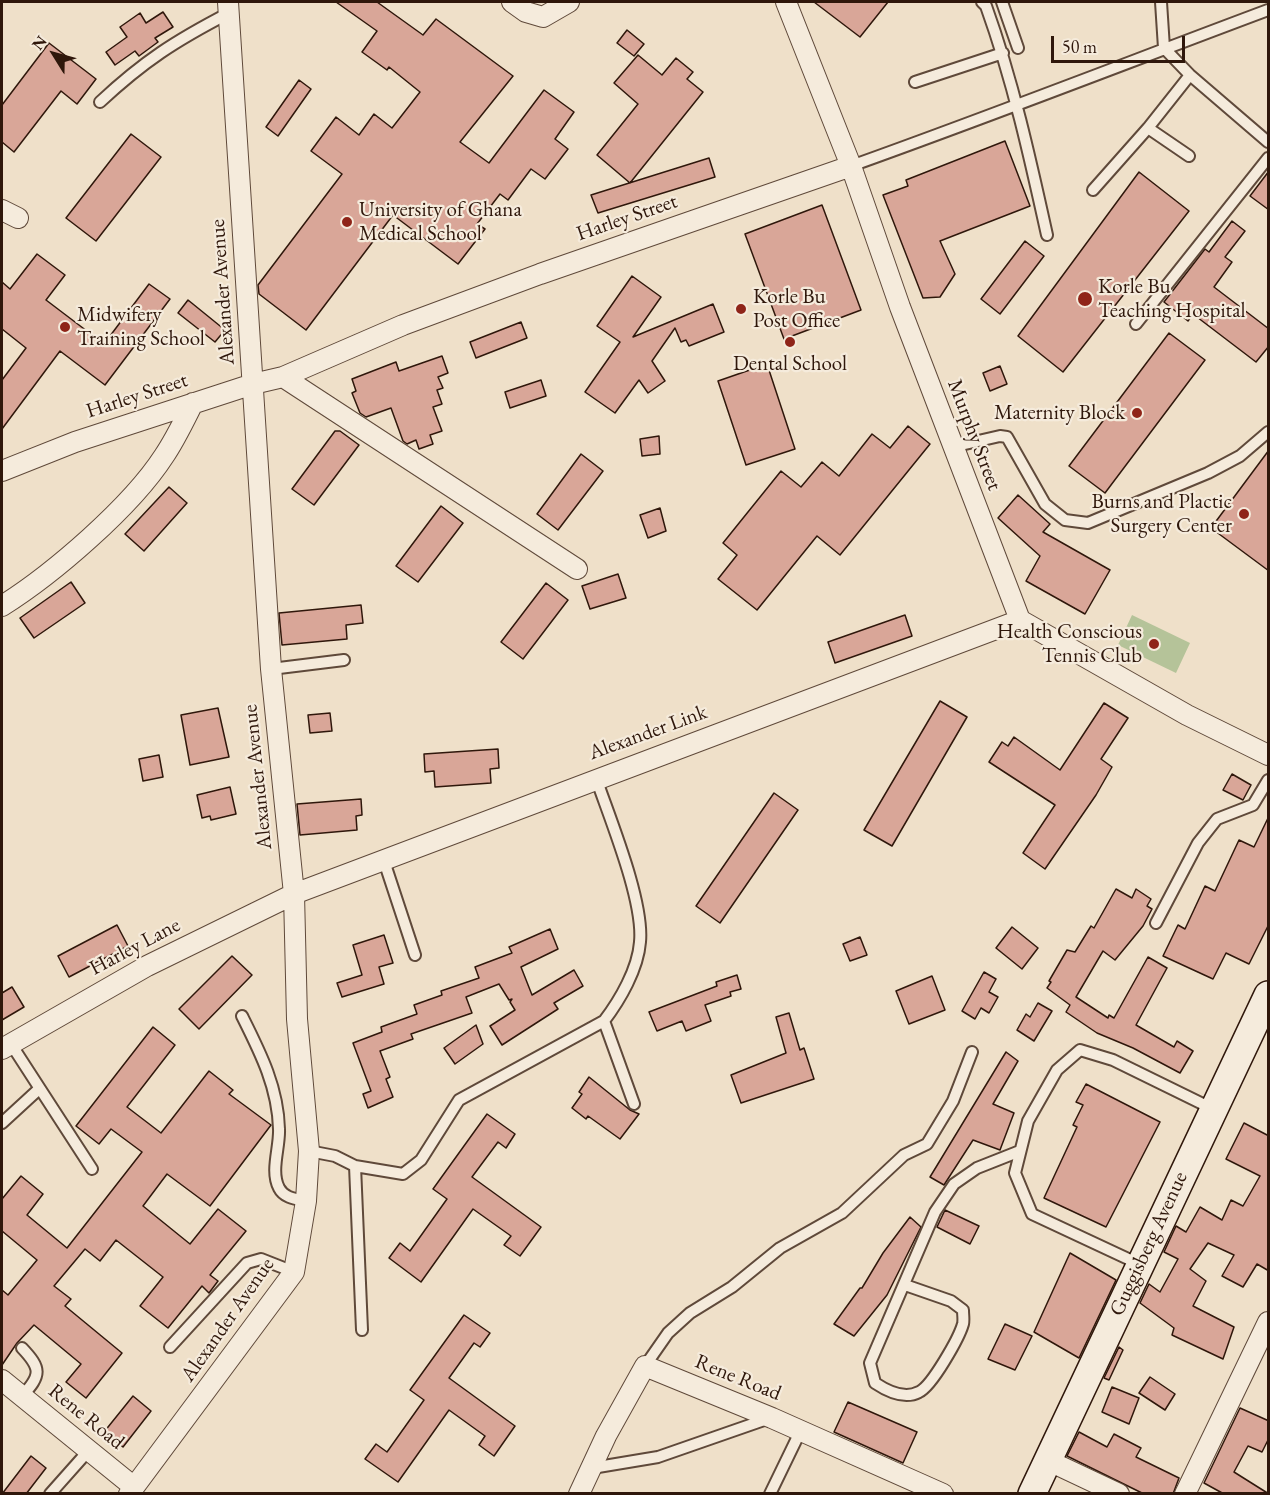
<!DOCTYPE html>
<style>
body{margin:0}
#map{position:relative;width:1270px;height:1495px;overflow:hidden;background:#efe0c9;font-family:"EB Garamond",serif}
canvas{display:block}
.frame{position:absolute;inset:0;border:3px solid #2f170b;pointer-events:none}
.north{position:absolute;left:24px;top:24px;width:60px;height:60px;-webkit-text-stroke:4px #f5ebdc;paint-order:stroke;rotate:307deg;font-size:16px;font-weight:700;line-height:24px;text-align:center;color:#2f170b}
.north::after{content:'';display:block;margin:auto;width:21px;height:27px;background:#2f170b;clip-path:polygon(50% 0,100% 100%,50% 72%,0 100%)}
.scale{position:absolute;left:1051px;top:36px;width:134px;height:27px;box-sizing:border-box;border:3px solid #2f170b;border-top:0;padding-left:8px;font-size:18px;line-height:21px;white-space:nowrap;color:#2f170b;-webkit-text-stroke:4px #f5ebdc;paint-order:stroke}
</style>
<div id="map">
<canvas width="1270" height="1495"></canvas>
<div class="frame"></div>
<div class="north">N</div>
<div class="scale">50 m</div>
</div>
<script>
const c = document.querySelector('canvas').getContext('2d');
c.lineJoin = 'round';
function fill(path, color) {
  c.fillStyle = color;
  c.fill(path, 'evenodd');
}
function stroke(path, color, width, dash) {
  c.strokeStyle = color;
  c.lineWidth = width;
  c.lineCap = dash ? 'butt' : 'round';
  c.setLineDash(dash || []);
  c.stroke(path);
}
function drawText(font, color, halo, rows, align = 'center') {
  c.font = font + ' "EB Garamond",serif';
  c.lineWidth = 4.5;
  c.setLineDash([]);
  c.textBaseline = 'middle';
  c.strokeStyle = halo;
  c.fillStyle = color;
  for (const [text, x, y, turn = 0] of rows) {
    c.save();
    c.translate(x, y);
    c.rotate((+turn || 0) * Math.PI / 180);
    c.textAlign = isNaN(turn) ? turn : align;
    if (halo) c.strokeText(text, 0, 0);
    c.fillText(text, 0, 0);
    c.restore();
  }
}
const green = new Path2D(`
 M1132,615L1190,643L1176,673L1118,645Z`);
const building = new Path2D(`
 M336,2H377L423,35L436,19L513,76L460,142L489,163L544,90L574,112L555,139L568,149L545,179L531,169L508,200L500,194L477,224L485,229L458,264L393,215L306,330L259,294L258,285L342,174L311,151L336,117L359,135L374,114L392,128L420,92L389,67L387,70L362,52L377,31Z
 M814,2H888L860,37Z
 M163,12L173,27L155,38L158,42L139,56L135,51L115,65L106,52L127,37L120,27L140,13L146,23Z
 M627,30L644,44L634,56L617,43Z
 M49,43L96,79L77,104L61,91L14,152L2,142V105Z
 M638,55L662,75L676,58L693,72L687,79L703,92L630,183L597,155L638,104L614,83Z
 M299,80L311,89L278,136L266,127Z
 M131,134L161,157L96,241L66,218Z
 M1005,141L1030,206L940,241L955,274L940,297L923,298L883,195L908,186L906,180Z
 M709,158L715,177L598,213L591,195Z
 M1269,171V210L1250,196Z
 M1139,172L1189,211L1063,372L1018,336Z
 M822,205L861,310L784,339L745,234Z
 M1232,221L1245,231L1225,257L1232,262L1214,287L1269,329V346L1256,362L1193,314L1188,321L1164,302L1205,249L1209,252Z
 M1025,241L1044,256L1000,314L981,299Z
 M37,254L65,275L46,300L104,344L149,284L170,299L105,385L60,351L2,429V380L26,348L2,329V282L10,289Z
 M632,276L661,297L633,337L713,304L724,332L689,346L686,340L681,342L675,328L652,361L665,381L648,393L639,380L615,413L585,392L620,342L597,326Z
 M188,300L225,330L215,342L178,313Z
 M521,322L527,338L476,358L470,342Z
 M1169,333L1205,360L1105,493L1069,466Z
 M442,356L448,373L438,377L443,388L437,390L442,404L433,407L442,431L430,435L433,444L419,449L416,440L407,444L403,441L391,408L366,417L360,413L352,393L356,391L352,379L396,362L399,371Z
 M767,364L795,449L746,465L718,381Z
 M1000,366L1007,384L990,391L983,373Z
 M541,380L546,396L510,408L505,392Z
 M908,426L930,444L840,555L817,536L757,610L718,579L737,555L723,543L781,471L801,487L822,462L839,476L872,434L890,448Z
 M335,431H340L359,445L314,505L292,489Z
 M659,436L660,454L642,456L640,439Z
 M1269,450V571L1211,528Z
 M581,454L603,471L558,530L537,514Z
 M169,487L187,503L144,551L125,534Z
 M1018,495L1050,524L1043,532L1110,570L1085,614L1026,581L1040,556L998,518Z
 M441,506L463,523L418,582L396,566Z
 M660,508L666,531L648,538L640,515Z
 M618,574L626,598L590,609L582,586Z
 M71,582L85,603L34,638L20,618Z
 M546,583L568,600L523,659L501,642Z
 M361,605L363,623L346,625L347,639L282,645L279,613Z
 M905,615L912,636L835,663L828,642Z
 M940,701L967,717L892,846L864,830Z
 M1104,703L1128,718L1101,759L1112,767L1096,795L1045,869L1023,853L1055,805L989,762L1002,742L1008,746L1014,737L1060,770Z
 M218,708L229,757L190,765L181,715Z
 M330,713L332,731L310,733L308,715Z
 M498,749L499,768L490,769L491,783L435,787L434,771L425,772L424,754Z
 M159,755L163,777L143,781L139,759Z
 M1232,774L1251,785L1243,800L1223,790Z
 M230,787L236,814L211,820L210,816L202,818L197,795Z
 M774,793L798,810L720,923L696,906Z
 M361,799L362,815L356,816L357,830L300,835L297,804Z
 M1269,816V924L1249,964L1226,953L1213,979L1163,956L1178,925L1185,929L1205,886L1215,891L1239,840L1254,847Z
 M1116,889L1132,898L1136,889L1151,899L1147,906L1152,909L1143,926L1115,960L1103,951L1076,997L1108,1018L1109,1015L1114,1018L1148,957L1167,968L1136,1025L1174,1047L1177,1041L1193,1051L1180,1073L1133,1048L1097,1033L1066,1012L1070,1005L1047,988L1051,982L1049,981L1067,950L1075,952L1091,926L1094,928Z
 M117,925L128,946L69,977L58,956Z
 M1012,927L1038,948L1022,969L996,948Z
 M550,929L558,949L521,967L532,995L574,970L583,986L554,1003L558,1009L502,1045L490,1026L515,1010L510,1002L512,999L509,1000L499,984L466,997L472,1013L411,1034L413,1039L380,1051L390,1077L386,1079L393,1097L368,1108L363,1094L371,1091L353,1043L382,1032L381,1027L417,1014L414,1005L442,995L441,991L479,978L475,967L512,953L509,947Z
 M384,935L393,963L379,967L384,984L342,997L337,983L362,975L353,945Z
 M860,937L867,955L850,961L843,944Z
 M232,956L252,975L199,1029L179,1009Z
 M984,972L996,979L989,992L998,997L989,1013L981,1008L975,1019L962,1011Z
 M737,975L741,989L730,992L731,996L705,1005L711,1021L686,1031L682,1021L657,1031L649,1012L717,986L716,982Z
 M932,976L945,1010L909,1024L896,991Z
 M12,987L24,1007L2,1020V993Z
 M1038,1003L1052,1011L1034,1041L1017,1030L1026,1014L1030,1017Z
 M789,1013L800,1050L804,1048L814,1079L741,1103L731,1075L786,1053L776,1017Z
 M476,1025L483,1044L455,1064L444,1048Z
 M153,1027L175,1045L127,1107L161,1133L209,1071L233,1090L229,1094L271,1125L210,1206L167,1174L143,1206L190,1244L218,1209L246,1231L210,1275L218,1281L209,1293L202,1286L168,1328L140,1306L163,1277L116,1240L100,1261L85,1249L54,1286L71,1299L65,1306L122,1353L86,1398L66,1382L81,1364L34,1325L17,1343L2,1365V1290L8,1295L37,1260L2,1231V1199L21,1176L43,1194L27,1215L67,1248L142,1152L111,1129L99,1144L76,1126Z
 M1006,1052L1018,1061L993,1104L1014,1113L1000,1150L973,1140L944,1185L930,1177Z
 M589,1077L630,1110L639,1114L620,1139L588,1116L586,1119L572,1108L582,1094L579,1092Z
 M1086,1084L1160,1122L1106,1227L1044,1198L1077,1127L1073,1125L1083,1105L1076,1102Z
 M487,1114L515,1134L506,1148L498,1142L472,1177L541,1227L520,1256L504,1245L511,1236L473,1209L421,1282L389,1258L400,1243L410,1251L447,1199L433,1189Z
 M1244,1123L1269,1136V1271L1257,1264L1243,1287L1222,1276L1234,1255L1208,1243L1190,1269L1206,1281L1193,1306L1234,1327L1223,1359L1172,1335L1174,1328L1140,1303L1149,1284L1160,1292L1178,1259L1164,1252L1176,1226L1186,1232L1200,1207L1222,1220L1231,1200L1243,1206L1260,1176L1226,1159Z
 M945,1210L979,1226L970,1244L937,1227Z
 M910,1217L921,1227L887,1295L854,1336L834,1324L860,1288H862L883,1253Z
 M1070,1253L1116,1280L1079,1358L1034,1332Z
 M464,1315L490,1333L480,1347L474,1343L449,1378L515,1426L494,1456L479,1445L485,1436L449,1410L398,1482L365,1459L376,1444L387,1452L424,1400L410,1390Z
 M1005,1324L1032,1336L1015,1370L988,1359Z
 M1119,1347L1123,1350L1109,1380L1104,1378Z
 M1150,1377L1175,1394L1165,1410L1139,1393Z
 M1112,1387L1139,1398L1129,1424L1102,1412Z
 M133,1396L151,1411L123,1447L104,1432Z
 M848,1402L917,1432L903,1463L834,1432Z
 M1240,1408L1269,1421V1438L1262,1452L1248,1446L1234,1472L1269,1494H1224L1204,1483Z
 M1079,1432L1107,1447L1114,1434L1141,1448L1136,1457L1179,1478L1173,1494H1144L1067,1456Z
 M31,1456L46,1468L26,1494H2Z`);
const lane = new Path2D(`
 M982,2L986,6C1013,81 1030,158 1047,235
 M1002,2L1018,48
 M1161,2L1164,48L1190,75L1268,142
 M915,82L1003,53
 M100,102C144,61 175,41 229,13
 M1148,128L1189,156
 M851,166C991,116 1129,62 1268,10
 M1093,190L1148,128L1190,75
 M1136,324L1268,158
 M952,447L1000,436L1007,437L1045,504L1065,520L1088,523L1208,473L1240,456L1268,432
 M271,669L344,660
 M383,858L415,955
 M1156,923L1198,843L1217,819L1253,805L1268,780
 M242,1016C260,1052 278,1087 279,1129C280,1147 270,1171 279,1188C284,1198 296,1199 306,1201
 M604,1021L634,1104
 M11,1044L92,1169
 M2,1123L39,1089
 M309,1151L335,1156L355,1166L362,1330
 M355,1166L403,1174L421,1160L459,1100L604,1021C620,1000 638,969 640,942C644,901 610,819 596,778
 M1139,1264L1032,1214L1015,1173L1028,1121L1057,1070L1080,1050L1113,1060L1213,1109
 M905,1285L951,1301L963,1310C963,1315 964,1320 963,1324C959,1338 932,1386 919,1392C904,1400 887,1391 875,1383L870,1363L935,1212L954,1184L977,1168L1020,1151
 M170,1347L247,1263L261,1259L294,1272
 M22,1348C41,1368 42,1375 22,1396
 M645,1366L668,1333L690,1313L732,1287L780,1248L842,1213L904,1155L927,1144L953,1101L972,1052
 M592,1468L658,1457L770,1418
 M50,1494L90,1449
 M770,1494L801,1430`);
const street = new Path2D(`
 M512,2L526,12L543,17L569,2
 M786,2L851,166L900,307L1020,620L1187,715L1268,755
 M2,210L18,218
 M283,377L577,569
 M2,471L75,442L253,384L283,377L403,325L540,274L851,166
 M2,606C53,574 131,507 164,456C175,440 184,421 193,403
 M2,1049L147,966L294,894L1020,620
 M2,1380L134,1487
 M1047,1460L1119,1494
 M129,1494L294,1272L306,1201L309,1151L297,1019L294,894L271,669L228,2
 M579,1494L606,1436L645,1366L772,1418L943,1494
 M1185,1494L1268,1322`);
const secondary = new Path2D(`
 M1032,1494L1268,995`);
const markers = [
 [347,222,6,"#8f2418"],
 [1085,299,8,"#8f2418"],
 [741,309,6,"#8f2418"],
 [65,327,6,"#8f2418"],
 [790,342,6,"#8f2418"],
 [1137,413,6,"#8f2418"],
 [1244,514,6,"#8f2418"],
 [1154,644,6,"#8f2418"]
];
const poiNames = [
 ["University of Ghana",359,210],
 ["Medical School",359,234],
 ["Korle Bu",1098,287],
 ["Teaching Hospital",1098,311],
 ["Korle Bu",753,297],
 ["Post Office",753,321],
 ["Midwifery",77,315],
 ["Training School",77,339],
 ["Dental School",790,364,"center"],
 ["Maternity Block",1125,413,"right"],
 ["Burns and Plactic",1232,502,"right"],
 ["Surgery Center",1232,526,"right"],
 ["Health Conscious",1142,632,"right"],
 ["Tennis Club",1142,656,"right"]
];
const streetNames = [
 ["Harley Street",627,218,-19],
 ["Alexander Avenue",223,292,-94],
 ["Harley Street",137,396,-18],
 ["Murphy Street",974,435,69],
 ["Alexander Link",648,733,-20],
 ["Alexander Avenue",258,777,-96],
 ["Harley Lane",135,947,-28],
 ["Guggisberg Avenue",1149,1244,-65],
 ["Alexander Avenue",228,1320,-55],
 ["Rene Road",738,1378,22],
 ["Rene Road",86,1417,39]
];
fill(green, '#b5c399');
fill(building, '#d9a698');
stroke(building, '#2f170b', 1.5);
stroke(lane, '#5f493a', 14);
stroke(street, '#5f493a', 22);
stroke(secondary, '#2f170b', 30);
stroke(lane, '#f5ebdc', 10);
stroke(street, '#f5ebdc', 20);
stroke(secondary, '#f5ebdc', 27);
for (const [x, y, r, color] of markers) {
  const dot = new Path2D();
  dot.arc(x, y, r, 0, 2 * Math.PI);
  c.fillStyle = color;
  c.fill(dot);
  stroke(dot, '#f5ebdc', 2);
}
drawText('21px', '#2f170b', '#f5ebdc', poiNames, 'left');
drawText('21px', '#2f170b', '#f5ebdc', streetNames);
</script>
